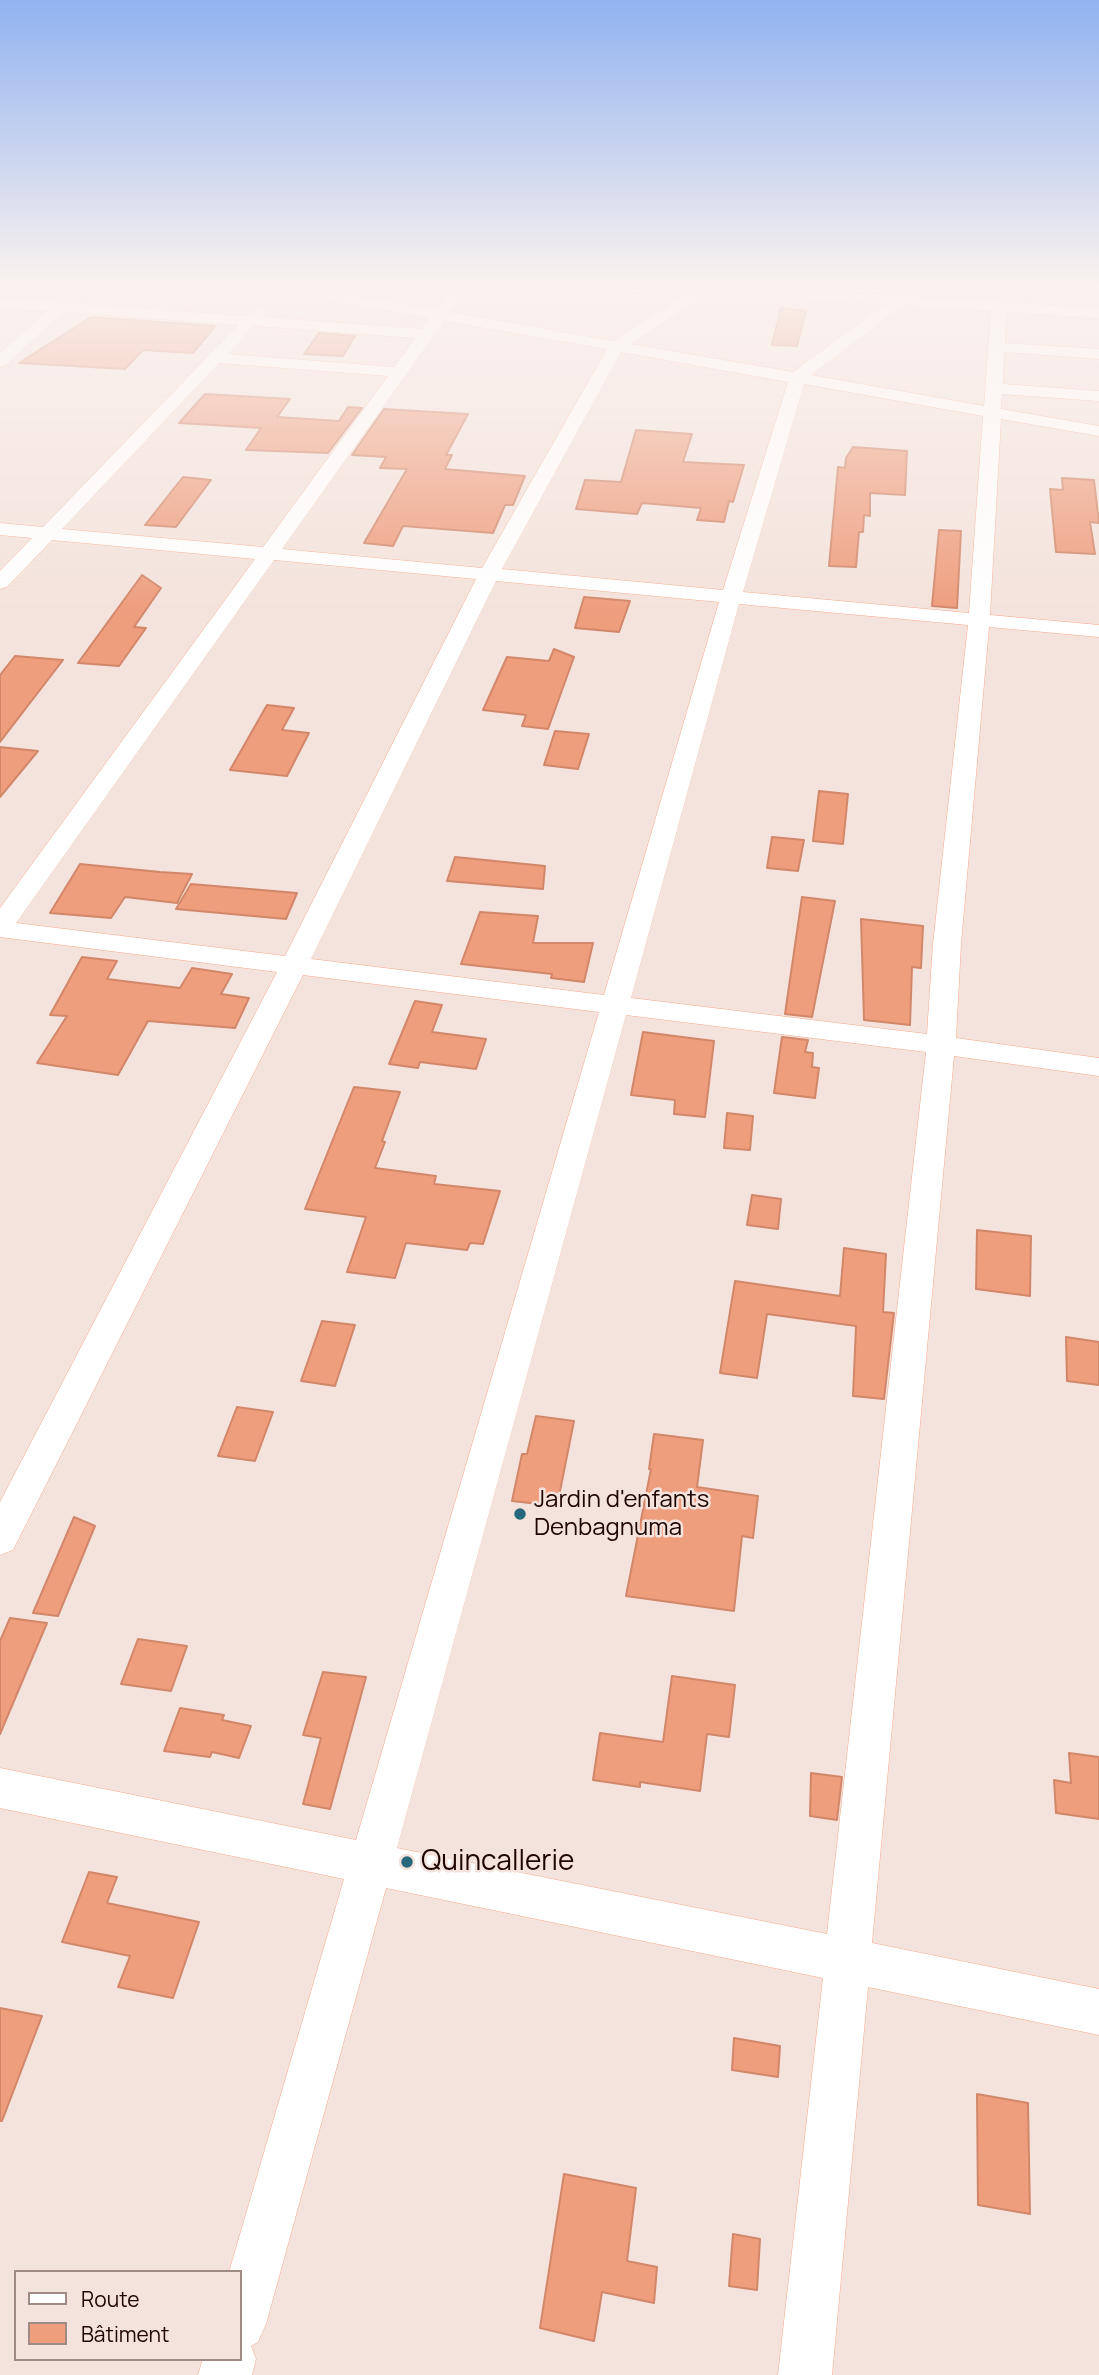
<!DOCTYPE html>
<meta charset="utf-8">
<style>
body{margin:0}
#map{position:relative;width:1099px;height:2375px;overflow:hidden;background:#f4e3dc;font-family:Manrope,sans-serif}
canvas{display:block}
.legend{position:absolute;left:14px;top:2270px;width:228px;height:91px;box-sizing:border-box;background:#f4e3dc;border:2px solid #9f8a84;margin:0;padding:9px 12px;list-style:none;font-size:21px;color:#1f0500}
.legend li{display:flex;align-items:center;gap:14px;height:35px}
.legend b{width:35px;border:2px solid #9f8a84}
</style>
<div id="map">
<canvas width="1099" height="2375"></canvas>
<ul class="legend">
<li><b style="height:9px;background:#fff"></b>Route</li>
<li><b style="height:19px;background:#ee9d7d"></b>Bâtiment</li>
</ul>
</div>
<script>
const c = document.querySelector('canvas').getContext('2d');
c.lineJoin = 'round';
function fill(path, color) {
  c.fillStyle = color;
  c.fill(path, 'evenodd');
}
function stroke(path, color, width, dash) {
  c.strokeStyle = color;
  c.lineWidth = width;
  c.lineCap = dash ? 'butt' : 'round';
  c.setLineDash(dash || []);
  c.stroke(path);
}
function drawText(font, color, halo, rows, align = 'center') {
  c.font = font + ' Manrope,sans-serif';
  c.lineWidth = 5;
  c.setLineDash([]);
  c.textBaseline = 'middle';
  c.strokeStyle = halo;
  c.fillStyle = color;
  for (const [text, x, y, turn = 0] of rows) {
    c.save();
    c.translate(x, y);
    c.rotate((+turn || 0) * Math.PI / 180);
    c.textAlign = isNaN(turn) ? turn : align;
    if (halo) c.strokeText(text, 0, 0);
    c.fillText(text, 0, 0);
    c.restore();
  }
}
const building = new Path2D(`
 M781,308L806,311L797,346L772,345Z
 M91,317L215,326L193,353L143,350L125,369L19,363Z
 M319,333L355,336L343,356L304,354Z
 M205,394L290,399L277,417L339,421L348,407L362,408L328,453L246,450L261,428L179,423Z
 M384,409L468,414L446,455H452L445,469L525,476L513,505H505L493,533L403,526L393,546L364,543L407,469L380,468L386,457L352,455Z
 M636,430L692,434L683,462L744,465L733,502L729,501L724,522L697,520L701,508L642,503L637,514L576,509L585,480L621,482Z
 M853,447L907,451L905,495L870,493V516L864,515L863,532H859L856,567L829,566L838,467L845,468L846,458Z
 M183,477L211,480L176,527L145,525Z
 M1062,478L1094,480L1099,523L1090,522L1095,554L1056,552L1050,489L1063,490Z
 M939,530L961,531L957,608L932,606Z
 M142,575L161,588L134,627L146,628L119,666L78,663Z
 M584,597L630,601L619,632L575,628Z
 M554,649L574,657L548,729L522,726L526,715L483,710L507,657L549,661Z
 M15,656L63,660L0,742V675Z
 M267,705L294,708L282,730L309,733L287,776L230,770Z
 M555,731L589,734L578,769L544,765Z
 M0,747L38,751L0,797Z
 M819,791L848,794L843,844L813,841Z
 M772,837L804,840L798,871L767,868Z
 M455,857L545,866L543,889L447,881Z
 M80,864L160,872L192,874L177,903L125,897L111,918L50,913Z
 M191,884L297,893L286,919L176,909Z
 M802,897L835,901L812,1017L785,1014Z
 M480,912L538,916L533,943H593L584,982L551,978L552,974L461,964Z
 M861,919L923,926L921,968L912,967L910,1025L864,1020Z
 M82,957L117,961L107,979L180,988L192,968L232,974L221,994L249,998L235,1028L148,1021L118,1075L37,1063L67,1016L50,1015Z
 M415,1001L442,1005L432,1032L486,1039L476,1069L420,1062L418,1068L389,1064Z
 M643,1032L714,1041L705,1117L674,1114L675,1100L631,1095Z
 M782,1037L808,1040L805,1052L813,1053L812,1067L819,1068L815,1098L774,1093Z
 M354,1087L400,1092L382,1141L385,1142L375,1168L436,1176L434,1184L500,1191L483,1244L470,1243L467,1250L406,1243L395,1278L347,1272L366,1217L305,1209Z
 M727,1113L753,1116L750,1150L724,1148Z
 M752,1195L781,1199L778,1229L747,1225Z
 M977,1230L1031,1236L1030,1296L976,1289Z
 M844,1248L886,1254L883,1312L894,1313L884,1399L853,1396L856,1326L767,1314L757,1378L720,1373L735,1281L840,1296Z
 M322,1321L355,1325L335,1386L301,1381Z
 M1066,1337L1099,1342V1385L1067,1381Z
 M237,1407L273,1412L255,1461L218,1456Z
 M536,1416L574,1421L557,1506L512,1501L522,1454H527Z
 M654,1434L703,1440L697,1487L758,1496L753,1538L742,1536L734,1611L626,1596L651,1469H649Z
 M74,1517L95,1526L58,1616L33,1613Z
 M10,1618L47,1623L0,1734V1641Z
 M138,1639L187,1646L171,1691L121,1684Z
 M323,1672L366,1677L330,1809L303,1804L321,1738L303,1735Z
 M672,1676L735,1685L729,1737L707,1734L700,1791L640,1782V1787L593,1780L600,1733L663,1742Z
 M180,1708L224,1715L222,1720L251,1726L239,1758L212,1752L210,1757L164,1751Z
 M1069,1753L1099,1757V1819L1056,1813L1054,1780L1071,1783Z
 M811,1773L842,1777L837,1820L810,1816Z
 M89,1872L117,1877L107,1903L199,1922L173,1998L118,1987L130,1956L62,1942Z
 M0,2008L42,2016L2,2121H0Z
 M734,2038L780,2046L778,2077L732,2070Z
 M977,2094L1028,2103L1030,2214L978,2205Z
 M564,2174L636,2188L627,2261L657,2267L654,2303L602,2292L594,2341L540,2328Z
 M733,2234L760,2239L757,2290L729,2286Z`);
const street = new Path2D(`
 M248,283H279L436,310L456,283H470L450,312L614,341L689,292L617,287L610,283H720L719,285L896,296L914,283H930L914,297L1099,308V318L1006,312L1005,343L1099,349V359L1004,352L1003,384L1099,391V401L1002,394L1001,409L1099,426V436L1001,419L990,615L1099,625V637L989,627L961,944L956,1038L1099,1058V1076L954,1056L872,1943L1099,1989V2035L868,1987L832,2375H778L823,1978L386,1888L266,2324L258,2342L251,2346L256,2359L252,2375H198L203,2359H240V2272H229L344,1879L0,1808V1768L356,1840L599,1012L303,975L13,1550L0,1555V1502L277,972L0,937V908L255,559L52,540L7,587L0,589V571L32,538L0,535V523L43,527L238,325L64,312L6,365L0,367V353L47,311L0,308V298L246,316L260,306L268,311L263,317L422,329L430,318L255,287ZM708,293L885,304L793,372L631,344ZM903,305L991,311L984,406L811,375ZM444,321L607,349L482,568L282,549ZM254,326L415,338L394,367L228,354ZM621,352L788,382L723,590L502,569ZM219,363L388,376L263,547L62,529ZM804,384L983,416L969,613L743,592ZM274,560L476,579L285,956L16,923ZM496,581L719,602L604,995L311,959ZM739,604L968,625L933,944L927,1034L631,998ZM626,1015L926,1052L827,1934L397,1848Z`);
const markers = [
 [520,1514,7,"#28687d"],
 [407,1862,7,"#28687d"]
];
const poiNames = [
 ["Jardin d'enfants",534,1500],
 ["Denbagnuma",534,1528]
];
const nearPoinames = [
 ["Quincallerie",421,1862]
];
fill(building, '#ee9d7d');
stroke(building, '#d2876a', 2);
stroke(street, '#f7a98b', 1);
fill(street, '#fff');
const sky = c.createLinearGradient(0, 0, 0, 615);
sky.addColorStop(0, '#91b3f0');
sky.addColorStop(0.46, '#faf2ef');
sky.addColorStop(1, '#faf2ef00');
c.fillStyle = sky;
c.fillRect(0, 0, 1099, 615);
for (const [x, y, r, color] of markers) {
  const dot = new Path2D();
  dot.arc(x, y, r, 0, 2 * Math.PI);
  c.fillStyle = color;
  c.fill(dot);
  stroke(dot, '#f4e3dc', 2.5);
}
drawText('24px', '#1f0500', '#f4e3dc', poiNames, 'left');
drawText('28px', '#1f0500', '#f4e3dc', nearPoinames, 'left');
</script>
